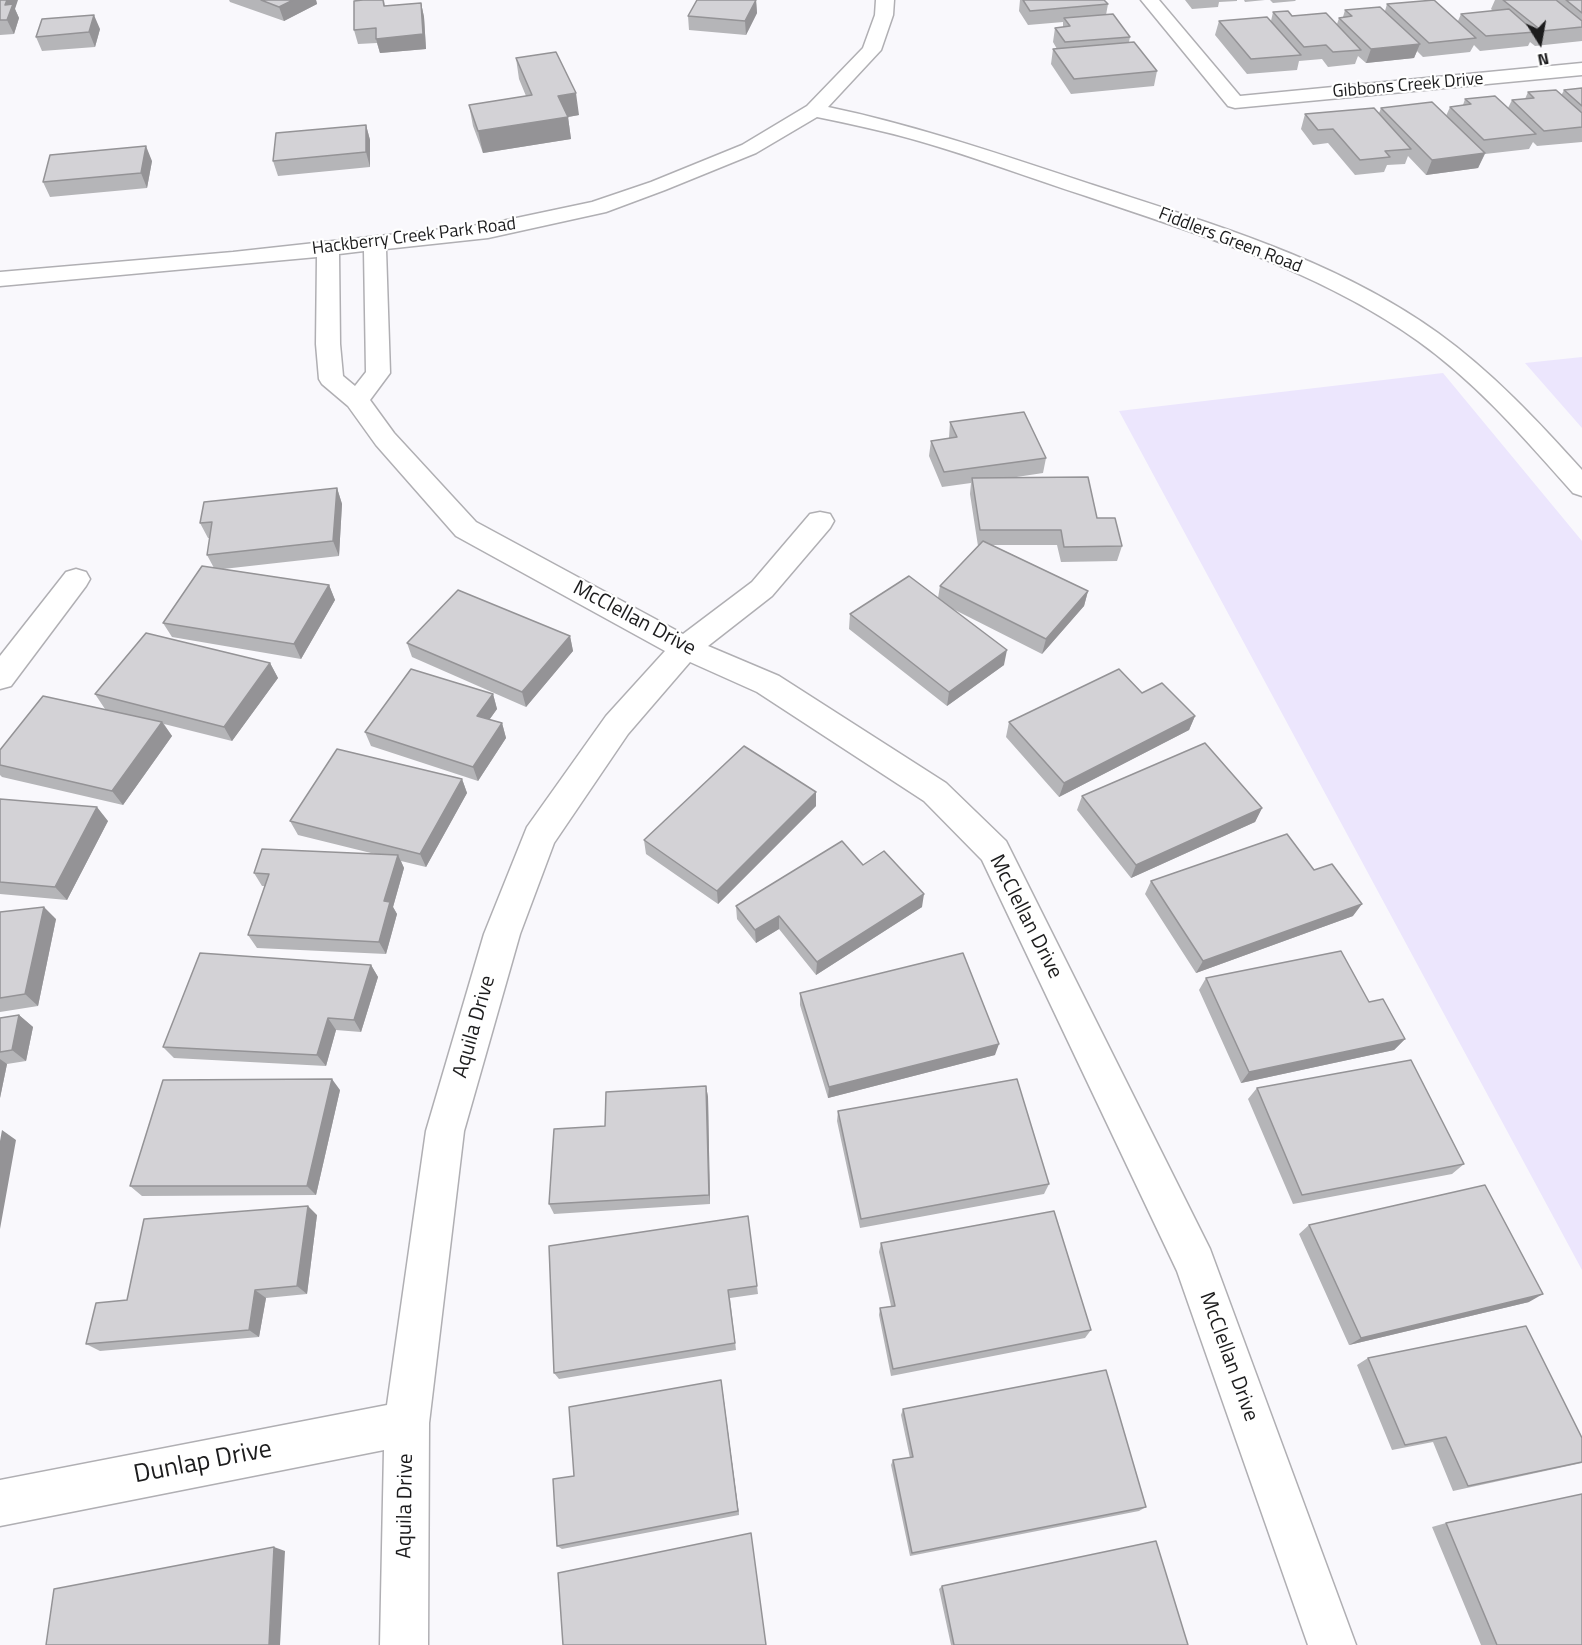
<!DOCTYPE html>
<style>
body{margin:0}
#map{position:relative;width:1582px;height:1645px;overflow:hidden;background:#f9f8fc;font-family:"Titillium Web",sans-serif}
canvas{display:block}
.north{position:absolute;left:1510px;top:12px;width:60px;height:60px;-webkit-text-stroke:4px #fff;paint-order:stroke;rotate:169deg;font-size:16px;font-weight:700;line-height:24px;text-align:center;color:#1c1c1d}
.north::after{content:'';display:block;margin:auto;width:21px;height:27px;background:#1c1c1d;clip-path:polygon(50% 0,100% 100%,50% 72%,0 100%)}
</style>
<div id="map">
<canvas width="1582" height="1645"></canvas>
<div class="north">N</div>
</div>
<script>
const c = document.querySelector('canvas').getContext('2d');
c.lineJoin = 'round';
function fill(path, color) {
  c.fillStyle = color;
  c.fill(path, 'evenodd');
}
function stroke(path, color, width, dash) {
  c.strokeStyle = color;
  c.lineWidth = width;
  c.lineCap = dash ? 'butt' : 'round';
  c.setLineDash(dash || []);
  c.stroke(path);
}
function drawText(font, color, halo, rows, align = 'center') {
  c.font = font + ' "Titillium Web",sans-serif';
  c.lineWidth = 4.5;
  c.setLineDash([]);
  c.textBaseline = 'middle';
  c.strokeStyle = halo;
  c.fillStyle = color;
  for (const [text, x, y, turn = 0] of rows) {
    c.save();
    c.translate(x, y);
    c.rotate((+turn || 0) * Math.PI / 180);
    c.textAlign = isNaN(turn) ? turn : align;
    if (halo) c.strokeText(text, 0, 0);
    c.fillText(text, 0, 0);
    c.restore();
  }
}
const green = new Path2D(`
 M1582,357V428L1525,363Z
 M1443,373L1582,541V1270L1119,411Z`);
const street = new Path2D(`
 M876,0H894L893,15L881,50L828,107C919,126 1005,156 1093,185C1212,224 1335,259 1438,333C1492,372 1538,421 1582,470V496L1573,493C1525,439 1477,383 1418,341C1318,270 1201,235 1086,196C1030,178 975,157 919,141C885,131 851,124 817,117L756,153L665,190L606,212L488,238L386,249L390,373L370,400L394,433L476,522L683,634L752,582L810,514L820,512L830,514L834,521L830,528L772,596L708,646L779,676L946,783L1006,841L1210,1249L1356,1645H1308L1177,1271L982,860L924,801L757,692L690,662L628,734L554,843L520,934L464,1131L429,1423L428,1645H380L384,1450L0,1526V1480L387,1405L426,1131L484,934L527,827L606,716L665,651L456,536L376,445L348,406L322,384L319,379L316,344L317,257L0,286V272L233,252L488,224L592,202L651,182L742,145L807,106L863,48L875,15ZM364,251L366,372L355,386L343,376L340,344L339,254Z
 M1141,0H1159L1240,96L1582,63V75L1235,108L1228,106Z
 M76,569L86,572L90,579L86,586L11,686L0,689V656L66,572Z`);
const wall = new Path2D(`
 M0,0L15,9L19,18L14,34L0,35Z
 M229,0H316L317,4L284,21L230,2Z
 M384,0L385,6L421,3L424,17L426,49L380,53L377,43L358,44L354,30Z
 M697,0H756L757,13L746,35L689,30L688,16Z
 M1020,0H1104L1108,4L1106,15L1130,37L1129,42L1157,71L1154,86L1071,94L1051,64L1053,49H1057L1053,42L1055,28L1063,27V22L1028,25L1019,11Z
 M1185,0H1237V1L1219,2L1218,7L1192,9Z
 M1244,0H1265L1245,2Z
 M1270,0H1296L1295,1L1273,3Z
 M1495,0H1582V41L1535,46L1530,42L1528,46L1480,51L1474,45L1470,52L1423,57L1417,51L1414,58L1366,63L1358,56L1355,64L1328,67L1322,59L1299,61L1297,70L1247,74L1215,35L1219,21H1271L1273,12L1337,24L1339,18L1343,17L1345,10L1385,11L1387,4L1458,21L1461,14L1493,11L1491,9Z
 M100,29L95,47L42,51L36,37Z
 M516,58L579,115L568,117L571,139L483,153L473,126L469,105L526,96L519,79Z
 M1582,88V142L1537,146L1533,142L1529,149L1485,154L1478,168L1426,175L1408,156L1405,164L1387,165L1384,172L1355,175L1328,143L1313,145L1301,129L1305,114L1379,113L1381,108L1446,116L1450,107L1463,105L1465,99L1508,108L1512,100L1525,99L1528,92L1562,94L1564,90Z
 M366,125L370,140V167L278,176L273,161Z
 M152,161L147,188L50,197L43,182Z
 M950,422L1046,458L1043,473L1010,478L1097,518L1122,546L1117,561L1061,562L1057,545H992L1088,591L1084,606L1042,654L951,608L1004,665L947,706L849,629L850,614L938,598L940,586L978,546L970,494L971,483L942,487L929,456L931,441L949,438Z
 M337,488L342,504L339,556L223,569L329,585L335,600L301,659L172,637L163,623L214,568L207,555L210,538H208L200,523Z
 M570,636L573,651L526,707L412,657L407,643Z
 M270,663L278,678L232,741L164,724L172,736L123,805L2,777L0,775V750L105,709L95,694Z
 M1142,693L1195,716L1189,730L1059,797L1006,737L1009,722Z
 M493,694L497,709L489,720L502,723L506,738L478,781L371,746L365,732Z
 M462,779L467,793L426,867L401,861L404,868L393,907L397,914L386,954L257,948L248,935L265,886H262L254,873L375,854L298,835L290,821Z
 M1082,796L1262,808L1255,822L1131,878L1077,810Z
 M0,799L108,821L67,900L0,894Z
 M816,806L718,904L646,854L644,840Z
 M863,865L922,907L816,975L779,929L756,943L737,919L736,906Z
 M1314,870L1353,916L1196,973L1145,894L1151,881Z
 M0,912L56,919L38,1006L0,1012Z
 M371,965L378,977L361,1032L336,1030L326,1066L174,1058L163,1047Z
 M1206,978L1369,1002L1405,1039L1394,1050L1241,1083L1199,990Z
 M800,993L995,1055L828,1098L800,1005Z
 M19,1015L33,1027L26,1061L7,1064L0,1098V1018Z
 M706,1086L708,1097L710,1204L554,1214L549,1204L605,1126Z
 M1257,1088L1464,1164L1452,1174L1293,1204L1248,1099Z
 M340,1090L316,1195L142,1196L130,1186Z
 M838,1111L1049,1184L1044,1194L860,1228L837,1121Z
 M317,1215L307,1294L266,1298L259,1337L100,1351L86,1344L127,1300Z
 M1309,1225L1529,1302L1349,1345L1299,1234Z
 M881,1243L1091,1330L1085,1338L891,1376L879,1315L880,1308L891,1306L879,1252Z
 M549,1246L757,1286L758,1294L730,1298L736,1350L559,1379L554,1373Z
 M1368,1358L1582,1438V1463L1453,1491L1433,1442L1392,1450L1357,1365Z
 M721,1380L739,1515L562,1549L557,1546L574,1476Z
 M903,1409L1146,1507L1139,1511L910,1556L891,1465L893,1460L910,1458L901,1415Z
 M1446,1523L1582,1645H1481L1432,1527Z
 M942,1586L1188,1645H951L939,1589Z`);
const shadedWall = new Path2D(`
 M7,0H18L15,9L19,18L14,34L7,20L5,5Z
 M293,0H316L317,4L284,21L279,7Z
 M756,0L757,13L746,35L745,21Z
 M421,3L424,17L426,49L380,53L376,39Z
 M94,15L100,29L95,47L89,32Z
 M1420,44L1414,58L1366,63L1371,49Z
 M576,93L579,115L568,117L571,139L483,153L478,131L558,96Z
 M366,125L370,140V167L366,152Z
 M146,146L152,161L147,188L141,173Z
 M1485,153L1478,168L1426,175L1432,160Z
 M337,488L342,504L339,556L333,541Z
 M329,585L335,600L301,659L294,644Z
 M1088,591L1084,606L1042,654L1046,639Z
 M570,636L573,651L526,707L522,692Z
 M1007,650L1004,665L947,706L949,692Z
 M270,663L278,678L232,741L224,727Z
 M493,694L497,709L482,730L477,716Z
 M1195,716L1189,730L1059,797L1064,783Z
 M162,722L172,736L123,805L112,791Z
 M502,723L506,738L478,781L473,767Z
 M462,779L467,793L426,867L420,854Z
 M816,792V806L718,904L717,891Z
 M97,807L108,821L67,900L55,887Z
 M1262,808L1255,822L1131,878L1136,865Z
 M398,855L404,868L393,907L397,914L386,954L379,942L384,901Z
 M924,894L922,907L816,975L817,962Z
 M1362,904L1353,916L1196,973L1203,961Z
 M44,907L56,919L38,1006L25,994Z
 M779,916V929L756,943L755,930Z
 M371,965L378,977L361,1032L354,1020Z
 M19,1015L33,1027L26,1061L12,1050Z
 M328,1018L336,1030L326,1066L317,1055Z
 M1405,1039L1394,1050L1241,1083L1249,1072Z
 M999,1044L995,1055L828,1098L829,1087Z
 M0,1059L7,1064L0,1098Z
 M332,1079L340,1090L316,1195L307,1186Z
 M706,1086L708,1097L710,1204L709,1195Z
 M2,1130L16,1140L0,1229V1141Z
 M308,1206L317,1215L307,1294L297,1286Z
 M255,1290L266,1298L259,1337L249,1330Z
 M1543,1294L1529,1302L1349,1345L1361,1338Z
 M721,1380L722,1386L739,1515L738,1511Z
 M274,1547L285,1551L280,1645H269Z`);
const building = new Path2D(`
 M0,0H7L5,5L13,4L7,20H0Z
 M261,0H293L279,7Z
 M363,0H383L384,6L421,3L423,34L376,39V28L354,30V1Z
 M697,0H756L745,21L688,16Z
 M1023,0H1104L1108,4L1030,11Z
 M1434,0L1476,38L1429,43L1387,4Z
 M1503,0H1556L1582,21V27L1542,31Z
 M1566,0H1582V13Z
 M1380,7L1420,44L1371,49L1339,18L1352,16L1345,10Z
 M1509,9L1535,32L1486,36L1461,14Z
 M1288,11L1292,16L1326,13L1361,50L1333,52L1326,45L1304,47L1273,12Z
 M1113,14L1130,37L1065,42L1055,28L1070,26L1064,18Z
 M94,15L89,32L36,37L42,19Z
 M1267,17L1301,55L1251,59L1219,21Z
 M1134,42L1157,71L1074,79L1053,49Z
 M556,52L576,93L558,96L568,117L478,131L469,105L532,95L516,58Z
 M1582,88V106L1564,90Z
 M1556,90L1582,113V127L1544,131L1512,100L1534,98L1528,92Z
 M1495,96L1536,134L1484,140L1450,107L1471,104L1465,99Z
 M1432,102L1485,153L1432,160L1381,108Z
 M1374,108L1411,149L1385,151L1390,157L1360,160L1333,129L1318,130L1305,114Z
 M366,125V152L273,161L276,133Z
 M146,146L141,173L43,182L50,155Z
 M1024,412L1046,458L944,472L931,441L957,437L950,422Z
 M1088,477L1097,518H1115L1122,546L1064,547L1061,530H980L972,478Z
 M337,488L333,541L207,555L212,522L200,523L204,502Z
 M983,541L1088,591L1046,639L940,586Z
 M202,566L329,585L294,644L163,623Z
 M909,576L1007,650L949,692L850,614Z
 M458,590L570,636L522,692L407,643Z
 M146,633L270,663L224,727L95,694Z
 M411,669L493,694L477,716L502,723L473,767L365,732Z
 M1119,669L1142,693L1162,683L1195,716L1064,783L1009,722Z
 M43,696L162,722L112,791L0,765V750Z
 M1205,743L1262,808L1136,865L1082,796Z
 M744,746L816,792L717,891L644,840Z
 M337,749L462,779L420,854L290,821Z
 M0,799L97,807L55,887L0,882Z
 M1287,834L1314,870L1332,864L1362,904L1203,961L1151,881Z
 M842,841L863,865L884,851L924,894L817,962L779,916L755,930L736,906Z
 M262,849L398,855L384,901L390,902L379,942L248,935L269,874L254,873Z
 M44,907L25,994L0,998V912Z
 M1341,951L1369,1002L1383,999L1405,1039L1249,1072L1206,978Z
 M200,953L371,965L354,1020L328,1018L317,1055L163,1047Z
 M963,953L999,1044L829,1087L800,993Z
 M19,1015L12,1050L0,1052V1018Z
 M1411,1060L1464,1164L1302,1195L1257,1088Z
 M332,1079L307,1186H130L163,1080Z
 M1017,1079L1049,1184L861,1219L838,1111Z
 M706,1086L709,1195L549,1204L554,1129L605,1126L606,1092Z
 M1485,1185L1543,1294L1361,1338L1309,1225Z
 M308,1206L297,1286L255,1290L249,1330L86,1344L96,1303L127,1300L144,1219Z
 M1054,1211L1091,1330L893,1369L880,1308L895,1306L881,1243Z
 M748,1216L757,1286L728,1290L735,1343L554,1373L549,1246Z
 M1526,1326L1582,1438V1462L1468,1486L1446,1437L1405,1445L1368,1358Z
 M1106,1370L1146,1507L912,1553L893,1460L913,1457L903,1409Z
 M721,1380L738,1511L557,1546L553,1479L574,1476L569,1407Z
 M1582,1494V1645H1497L1446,1523Z
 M751,1533L766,1645H563L558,1573Z
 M1156,1541L1188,1645H954L942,1586Z
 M274,1547L269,1645H46L54,1589Z`);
const farStreetnames = [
 ["Gibbons Creek Drive",1408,86,-5],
 ["Hackberry Creek Park Road",414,237,-7],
 ["Fiddlers Green Road",1230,241,21]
];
const streetNames = [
 ["McClellan Drive",634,619,28],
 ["McClellan Drive",1025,917,63],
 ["Aquila Drive",475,1027,-74],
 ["McClellan Drive",1228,1357,70],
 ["Aquila Drive",406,1506,-89]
];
const nearStreetnames = [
 ["Dunlap Drive",203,1463,-11]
];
fill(green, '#ece6fd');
stroke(street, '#b0afb3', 3);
fill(street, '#fff');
fill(wall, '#b5b5b8');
fill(shadedWall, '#949396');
fill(building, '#d3d2d6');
stroke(building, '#949396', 1.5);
drawText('18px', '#1c1c1d', '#fff', farStreetnames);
drawText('21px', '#1c1c1d', '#fff', streetNames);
drawText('26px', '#1c1c1d', '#fff', nearStreetnames);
</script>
